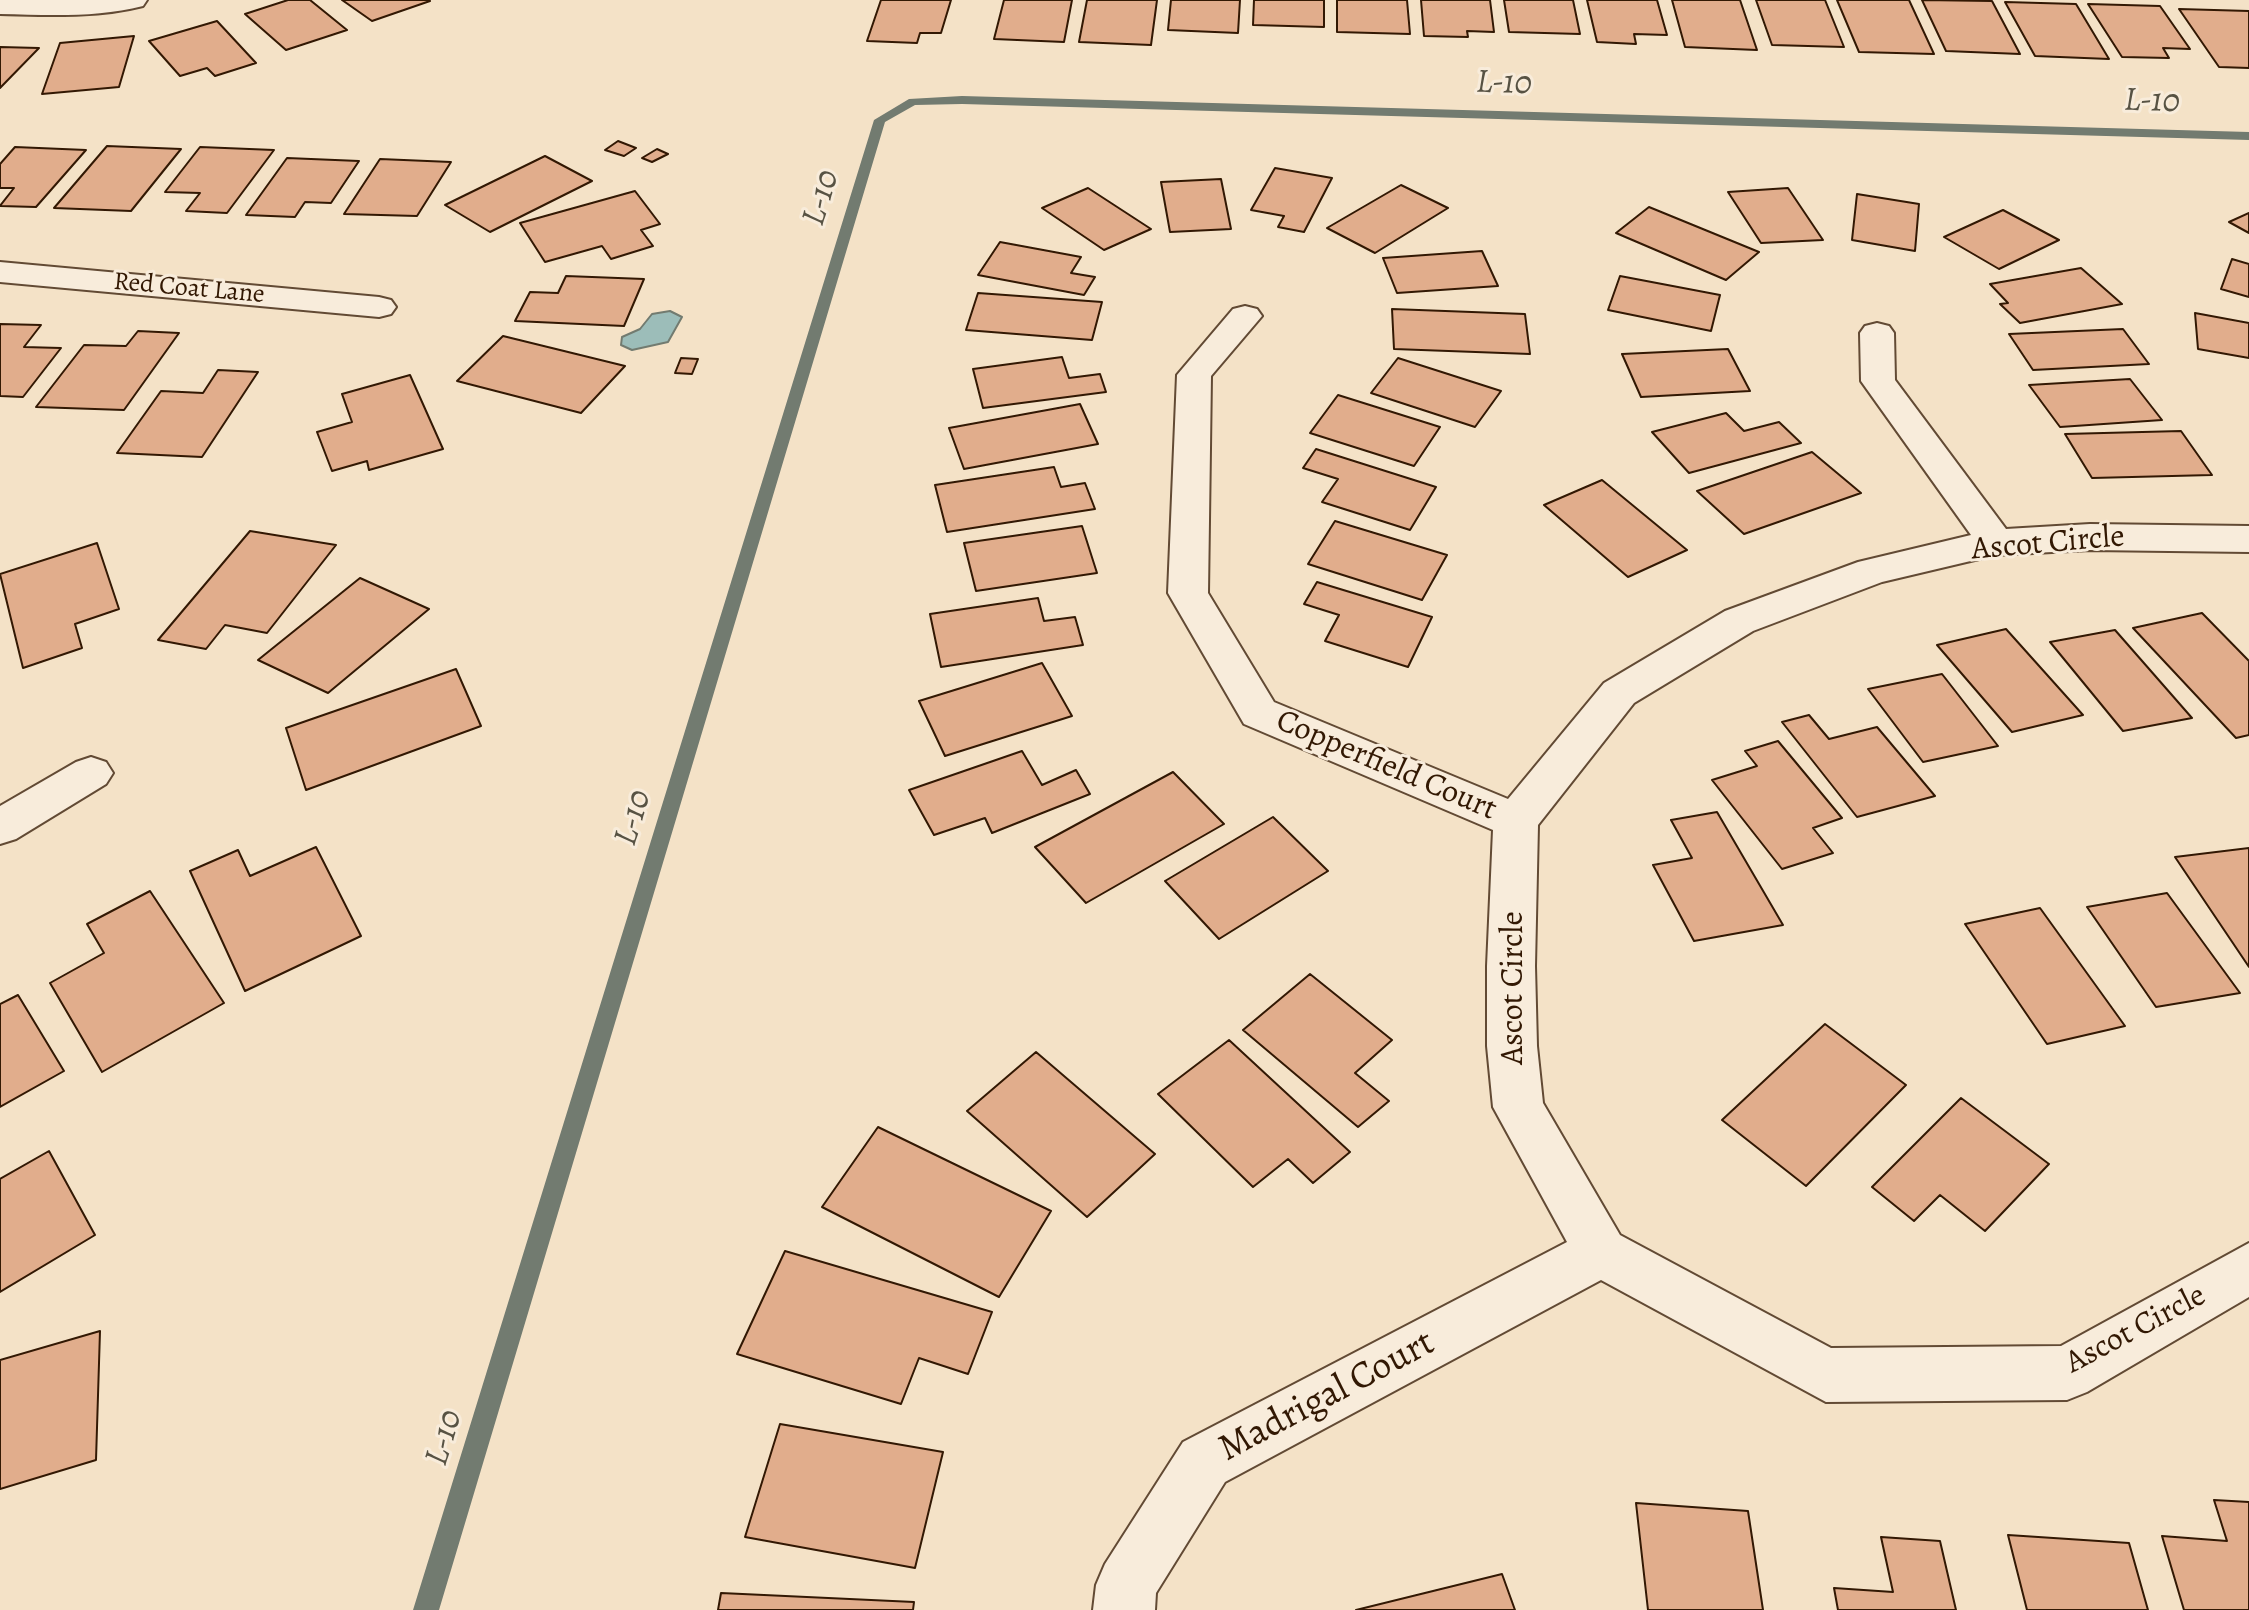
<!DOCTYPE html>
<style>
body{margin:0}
canvas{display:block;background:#f4e2c7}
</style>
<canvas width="2249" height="1610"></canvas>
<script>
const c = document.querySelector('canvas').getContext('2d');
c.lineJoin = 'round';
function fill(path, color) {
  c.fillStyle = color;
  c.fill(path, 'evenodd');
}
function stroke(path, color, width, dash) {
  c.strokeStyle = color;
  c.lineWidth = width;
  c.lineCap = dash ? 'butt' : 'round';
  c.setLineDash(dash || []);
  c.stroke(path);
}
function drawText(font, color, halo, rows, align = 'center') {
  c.font = font + ' Alegreya,serif';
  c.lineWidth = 6;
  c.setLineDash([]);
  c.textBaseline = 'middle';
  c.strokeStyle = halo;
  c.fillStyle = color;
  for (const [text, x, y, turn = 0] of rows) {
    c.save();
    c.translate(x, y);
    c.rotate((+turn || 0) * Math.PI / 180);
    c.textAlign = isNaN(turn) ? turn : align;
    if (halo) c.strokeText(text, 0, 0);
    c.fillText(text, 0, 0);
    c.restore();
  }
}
const water = new Path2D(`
 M670,311L682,317L668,342L632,350L621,345L622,337L640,329L652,314Z`);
const stream = new Path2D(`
 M962,96L2249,132V140L962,104L915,105L885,122L439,1610H413L874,120L909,99Z`);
const building = new Path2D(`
 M288,0H310L347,30L286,50L245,14Z
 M342,0H429L430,1L372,21Z
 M881,0H951L941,33H920L917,43L867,41Z
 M1004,0H1072L1064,42L994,39Z
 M1087,0H1157L1151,45L1079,42Z
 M1171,0H1240L1238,33L1168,30Z
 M1254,0H1324V27L1253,25Z
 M1337,0H1407L1410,34L1337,32Z
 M1421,0H1490L1494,32L1467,31L1468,37L1424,36Z
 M1504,0H1573L1580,34L1509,32Z
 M1587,0H1657L1667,35L1634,34L1636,44L1597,42Z
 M1672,0H1740L1757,50L1685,47Z
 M1756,0H1825L1844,47L1772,45Z
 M1837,0H1909L1934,54L1859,52Z
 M1922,0L1992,1L2020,54L1946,51Z
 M2005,2L2076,4L2109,59L2035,56Z
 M2088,4L2160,6L2190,49L2163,48L2169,58L2122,57Z
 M2179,9L2249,11V68L2219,67Z
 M217,21L256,63L215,76L207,68L180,76L149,41Z
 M134,36L119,87L42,94L60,43Z
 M0,47L39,48L0,88Z
 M618,141L636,148L624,156L605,150Z
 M107,146L181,149L131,211L54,208Z
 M15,147L86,150L36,207L0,206L14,188H0V164Z
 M200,147L274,150L227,213L186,211L200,193L165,192Z
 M657,149L668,154L652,162L642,158Z
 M545,156L592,181L490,232L445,205Z
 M287,158L359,161L331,203L305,202L295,217L246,215Z
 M380,159L451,162L417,216L344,214Z
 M1275,168L1332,178L1304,232L1278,227L1284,216L1251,210Z
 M1221,179L1231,229L1170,232L1161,182Z
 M1401,185L1448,208L1375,253L1327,228Z
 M1088,188L1151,229L1104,250L1042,208Z
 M1788,188L1823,240L1761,243L1728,192Z
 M635,191L660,224L641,230L653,246L611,259L602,246L545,262L520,223Z
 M1857,194L1919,204L1915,251L1852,240Z
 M1649,207L1759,252L1726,280L1616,233Z
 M2003,210L2059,240L1999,269L1944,237Z
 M2249,213V233L2229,222Z
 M1000,242L1081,257L1071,273L1095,277L1084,295L978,275Z
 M1482,251L1498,286L1397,293L1383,258Z
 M2232,259L2249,264V297L2221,289Z
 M2081,268L2122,304L2020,323L2000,304L2008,303L1990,284Z
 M566,276L644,279L624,326L515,321L530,292L558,293Z
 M1620,276L1720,295L1711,331L1608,310Z
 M978,293L1102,302L1092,340L966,330Z
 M1392,309L1525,314L1530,354L1394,349Z
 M2195,313L2249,323V358L2198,349Z
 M0,324L41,325L24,347L61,348L23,397L0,396Z
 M2123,329L2149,364L2033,370L2009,334Z
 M138,331L179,333L124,410L36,407L84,345L126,346Z
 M503,336L625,366L581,413L457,381Z
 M1728,349L1750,391L1641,397L1622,354Z
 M1062,357L1069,378L1100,374L1106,392L983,408L973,369Z
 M681,358L698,359L692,374L675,373Z
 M1398,358L1501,391L1475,427L1371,393Z
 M218,370L258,372L202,457L117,453L161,391L203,393Z
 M410,375L443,449L369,470L367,461L332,471L317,432L352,422L342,394Z
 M2130,379L2162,420L2060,427L2029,385Z
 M1338,395L1440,427L1414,466L1310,433Z
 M1080,404L1098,444L964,469L949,428Z
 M1726,413L1744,431L1779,422L1801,443L1689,473L1652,432Z
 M2181,431L2212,475L2092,478L2065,434Z
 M1316,449L1436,487L1410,530L1322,502L1338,479L1303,468Z
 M1812,452L1861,493L1744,534L1697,491Z
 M1054,467L1061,487L1085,483L1095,509L947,532L935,485Z
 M1602,480L1687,550L1628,577L1544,505Z
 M1335,521L1447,555L1422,600L1308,564Z
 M1082,526L1097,573L976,591L964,543Z
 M250,531L336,545L267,633L225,625L206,649L158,640Z
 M97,543L119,609L75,624L82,648L23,668L0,574Z
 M360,578L429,609L328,693L258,660Z
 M1317,582L1432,617L1408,667L1325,641L1339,615L1304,604Z
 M1038,598L1044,621L1075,617L1083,645L941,667L930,614Z
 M2202,613L2249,661V735L2236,738L2133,628Z
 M2006,629L2083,715L2012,732L1937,645Z
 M2115,630L2192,718L2123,731L2050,642Z
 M1042,663L1072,716L945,756L919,701Z
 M456,669L481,726L306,790L286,728Z
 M1942,674L1998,746L1923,762L1868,689Z
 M1809,715L1829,739L1877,727L1935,796L1857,817L1782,722Z
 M1778,741L1842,818L1813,828L1833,853L1782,869L1712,780L1757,766L1745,751Z
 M1022,751L1042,785L1076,770L1090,794L992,833L985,818L934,835L909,790Z
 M1173,772L1224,824L1086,903L1035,847Z
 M1717,812L1783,925L1694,941L1653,865L1692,858L1671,820Z
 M1273,817L1328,871L1219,939L1165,881Z
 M316,847L361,936L245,991L190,871L238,850L250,876Z
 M2249,848V967L2175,857Z
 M150,891L224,1003L102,1072L50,983L104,953L87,924Z
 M2167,893L2240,993L2156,1007L2087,907Z
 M2040,908L2125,1026L2047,1044L1965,924Z
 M1310,974L1392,1040L1355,1073L1389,1101L1358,1127L1243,1030Z
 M18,995L64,1071L0,1107V1004Z
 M1825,1024L1906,1085L1806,1186L1722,1120Z
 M1229,1040L1350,1152L1313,1183L1288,1159L1253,1187L1158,1094Z
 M1036,1052L1155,1154L1087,1217L967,1111Z
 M1961,1098L2049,1164L1985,1231L1940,1195L1914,1221L1872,1187Z
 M878,1127L1051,1211L999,1297L822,1207Z
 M49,1151L95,1235L0,1292V1179Z
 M785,1251L992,1312L968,1374L919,1358L901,1404L737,1354Z
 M100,1331L96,1460L0,1489V1360Z
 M780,1424L943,1452L915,1568L745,1537Z
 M2214,1500L2249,1502V1610H2184L2162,1536L2227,1541Z
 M1636,1503L1748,1511L1763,1610H1648Z
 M2008,1535L2129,1543L2148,1610H2027Z
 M1881,1537L1940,1541L1956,1610H1838L1834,1588L1893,1592Z
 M1502,1574L1515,1610H1356Z
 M721,1593L914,1602L913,1610H718Z`);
const minor = new Path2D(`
 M0,0H147L143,6C96,18 49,15 0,14Z
 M0,262L379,297L391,300L396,307L391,314L379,317L0,282Z
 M1245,306L1257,309L1262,316L1211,376L1208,593L1274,702L1508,799L1604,683L1725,611L1858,562L1971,535L1861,381L1860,333L1865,326L1877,323L1889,326L1894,333L1895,380L2006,529L2090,524L2249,526V552L2090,550L1996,555L1882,582L1753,631L1634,703L1538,825L1535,966L1537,1046L1543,1103L1620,1235L1831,1348L2061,1346L2249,1243V1297L2087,1392L2067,1400L1826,1402L1601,1280L1225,1482L1156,1593L1155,1610H1093L1096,1585L1105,1564L1183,1442L1567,1242L1493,1107L1487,1046V966L1493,830L1244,724L1168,593L1177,375L1233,309Z
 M91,757L106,762L113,773L106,784L16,839L0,844V806L76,762Z`);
const farStreetnames = [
 ["Red Coat Lane",189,289,5]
];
const streetNames = [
 ["Ascot Circle",2048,544,-5],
 ["Copperfield Court",1386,766,23],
 ["Ascot Circle",1514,988,-90],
 ["Ascot Circle",2136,1330,-28]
];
const waterNames = [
 ["L-10",1504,84,2],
 ["L-10",2152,102,2],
 ["L-10",822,198,-73],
 ["L-10",634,818,-73],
 ["L-10",445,1438,-73]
];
const nearStreetnames = [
 ["Madrigal Court",1327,1397,-28]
];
fill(water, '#9cbdb9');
stroke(water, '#727b70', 2);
fill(stream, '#727b70');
fill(building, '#e1ad8c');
stroke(building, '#321803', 2);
stroke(minor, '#624a34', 4);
fill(minor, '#f8ecdb');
drawText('26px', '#321803', '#f8ecdb', farStreetnames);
drawText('32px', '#321803', '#f8ecdb', streetNames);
drawText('italic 34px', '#575243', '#f8ecdb', waterNames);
drawText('38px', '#321803', '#f8ecdb', nearStreetnames);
</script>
